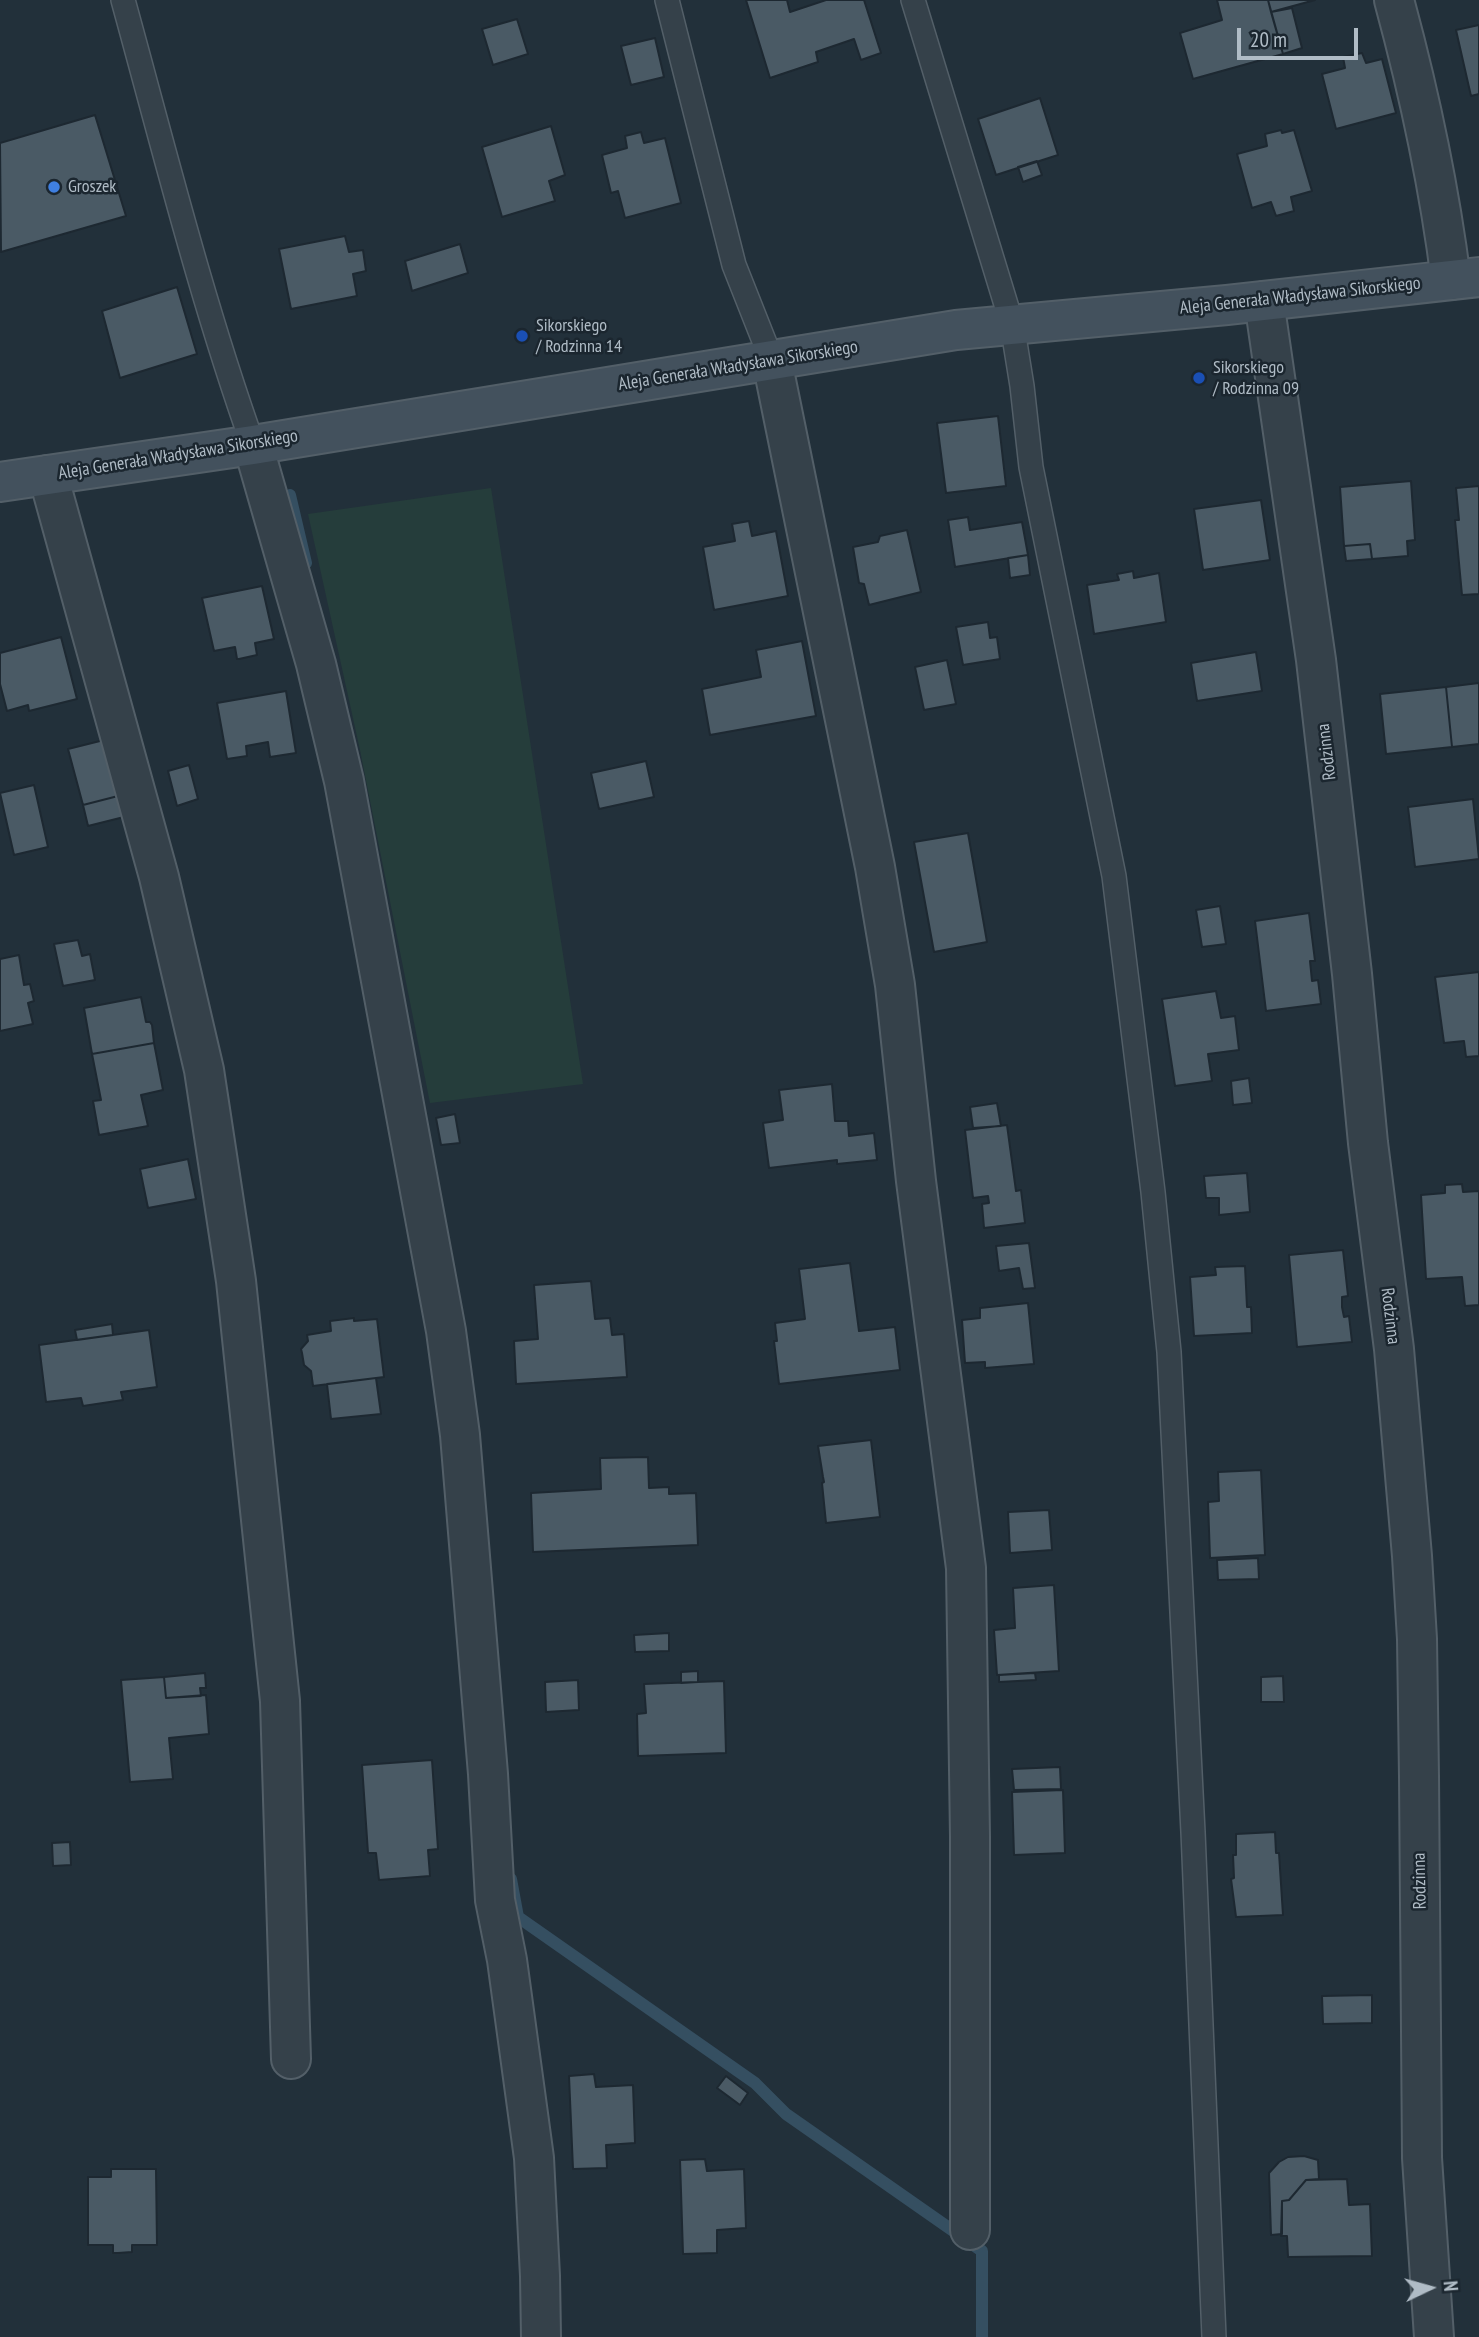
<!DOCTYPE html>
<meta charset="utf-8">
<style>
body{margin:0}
#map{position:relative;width:1479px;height:2337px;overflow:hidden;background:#22303a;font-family:"PT Sans Narrow",sans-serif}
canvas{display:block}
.north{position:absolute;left:1395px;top:2253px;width:70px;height:70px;-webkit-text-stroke:5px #1b262f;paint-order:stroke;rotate:85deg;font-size:19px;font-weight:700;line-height:28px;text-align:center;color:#b0bcc6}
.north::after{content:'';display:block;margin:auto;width:24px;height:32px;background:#b0bcc6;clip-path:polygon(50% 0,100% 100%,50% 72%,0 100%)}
.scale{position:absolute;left:1237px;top:28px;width:121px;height:32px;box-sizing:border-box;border:4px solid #b0bcc6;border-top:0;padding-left:9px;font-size:21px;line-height:24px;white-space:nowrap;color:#b0bcc6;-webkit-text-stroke:5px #1b262f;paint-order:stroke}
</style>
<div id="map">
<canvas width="1479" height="2337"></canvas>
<div class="north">N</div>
<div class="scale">20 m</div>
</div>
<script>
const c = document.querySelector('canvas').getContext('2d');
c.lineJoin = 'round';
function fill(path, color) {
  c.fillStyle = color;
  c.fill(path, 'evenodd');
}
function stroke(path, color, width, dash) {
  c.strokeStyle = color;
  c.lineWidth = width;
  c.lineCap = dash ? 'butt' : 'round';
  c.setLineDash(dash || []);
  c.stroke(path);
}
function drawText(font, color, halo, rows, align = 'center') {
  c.font = font + ' "PT Sans Narrow",sans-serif';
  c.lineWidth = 5;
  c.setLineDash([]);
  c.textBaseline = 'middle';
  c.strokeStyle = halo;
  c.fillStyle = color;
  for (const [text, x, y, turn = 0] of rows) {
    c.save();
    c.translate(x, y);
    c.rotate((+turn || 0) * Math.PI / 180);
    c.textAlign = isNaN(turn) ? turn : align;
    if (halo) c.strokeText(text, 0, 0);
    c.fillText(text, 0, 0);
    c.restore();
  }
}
const green = new Path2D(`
 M491,488L583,1084L430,1103L360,750L308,514Z`);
const stream = new Path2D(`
 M290,495L306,563
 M511,1879L518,1917L755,2083L786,2114L982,2251V2337`);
const building = new Path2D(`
 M746,0H787L790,12L826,0H864L881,53L861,60L854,39L816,52L818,62L770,78Z
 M1217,0H1268L1283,54L1193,79L1180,33L1222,20Z
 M1268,0H1315L1271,12Z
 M1292,8L1302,48L1283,54L1271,12Z
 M517,19L528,54L493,65L482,29Z
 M1479,25V94L1471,96L1456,30Z
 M655,38L664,77L631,85L621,46Z
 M1362,53L1366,63L1382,59L1396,113L1336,129L1322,74L1345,68L1343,57Z
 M1040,98L1058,155L996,175L978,119Z
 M95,115L126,216L1,252L0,143Z
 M551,126L565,175L549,181L555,201L502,217L482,147Z
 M1281,130L1282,133L1294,130L1312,191L1291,197L1294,211L1276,216L1271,202L1252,208L1237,154L1267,146L1265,134Z
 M641,132L644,143L665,138L681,203L625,218L618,191L611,193L602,155L627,148L625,136Z
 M1037,161L1042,175L1023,182L1018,167Z
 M345,236L349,252L363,250L366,271L353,274L357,296L291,309L279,249Z
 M460,244L468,273L412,291L405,261Z
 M177,287L197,354L120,378L102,311Z
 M998,416L1006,486L946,493L937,423Z
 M1411,481L1415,540L1407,541L1408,556L1372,559L1370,544L1344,546L1340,487Z
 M1479,486V594L1462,595L1455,520H1459L1456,488Z
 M1261,500L1270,560L1203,570L1194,509Z
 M968,517L970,530L1022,522L1028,555L955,567L948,520Z
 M749,521L752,536L776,531L788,596L714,610L703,547L735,541L732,524Z
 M907,530L921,592L869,605L864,584L859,583L853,547L878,542L880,536Z
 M1370,544L1372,559L1346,561L1344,546Z
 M1028,555L1030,575L1010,578L1008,558Z
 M1133,571L1134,578L1159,573L1166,622L1094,634L1087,585L1119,580L1117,574Z
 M262,586L274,639L255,643L257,655L239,659H237L235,647L214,651L202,598Z
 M988,622L990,638L997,637L1000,659L963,665L956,627Z
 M61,637L77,699L29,711L28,705L7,711L0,684V653Z
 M802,641L816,716L710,735L702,689L761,677L756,650Z
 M1256,652L1262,691L1197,701L1191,663Z
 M947,660L956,704L924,710L915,667Z
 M1479,683V744L1452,747L1446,687Z
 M1446,687L1452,747L1386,754L1380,694Z
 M286,691L296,753L270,757L268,742L246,746L247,756L227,759L217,703Z
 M108,739L122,795L83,805L68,749Z
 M646,761L654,797L599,809L591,773Z
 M189,765L198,799L177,806L168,771Z
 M34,785L48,847L14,855L0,793Z
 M122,795L128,816L88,826L83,805Z
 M1473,799L1479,859L1415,867L1408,807Z
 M968,833L987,942L934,952L914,842Z
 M1220,906L1226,944L1202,947L1196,910Z
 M1309,913L1315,961H1310L1312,981L1318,980L1321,1004L1266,1011L1255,921Z
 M78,940L82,956L90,954L95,980L63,986L54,944Z
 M19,955L24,985L30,984L34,1001L28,1003L33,1024L0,1031V959Z
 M1479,972V1056L1466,1057L1464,1041L1444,1043L1435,977Z
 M1216,991L1221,1018L1235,1016L1239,1050L1208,1054L1212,1081L1175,1086L1162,999Z
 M141,997L146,1022H150L152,1025L154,1043L92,1054L84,1008Z
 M154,1043L163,1090L141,1095L148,1126L99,1135L93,1101L101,1100L92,1054Z
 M1249,1078L1252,1103L1233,1105L1231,1081Z
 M832,1084L835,1121H848L849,1136L874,1133L877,1160L837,1164V1160L769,1168L763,1123L783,1120L779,1090Z
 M997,1103L1001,1126L973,1128L970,1107Z
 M455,1114L460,1143L441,1145L436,1118Z
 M1007,1125L1016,1191L1021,1190L1025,1223L984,1228L982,1204L989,1203L988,1196L973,1198L965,1130Z
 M188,1159L196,1199L148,1208L140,1169Z
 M1247,1173L1250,1212L1219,1215V1198H1206L1204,1176Z
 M1462,1184L1463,1192L1479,1191V1305L1465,1306L1462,1277L1426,1279L1421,1195L1445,1193V1185Z
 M1029,1243L1035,1288L1023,1289L1019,1268L999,1271L996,1246Z
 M1343,1250L1348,1296L1342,1297V1307L1344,1317L1349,1316L1352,1342L1297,1347L1289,1255Z
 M850,1263L859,1331L895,1327L900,1370L779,1384L774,1341H777L775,1323L805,1319L799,1269Z
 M1245,1266L1247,1307H1251L1252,1333L1194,1336L1190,1277L1216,1275L1215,1267Z
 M591,1281L595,1319L610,1318L612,1335L624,1334L627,1377L516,1384L514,1341L538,1339L534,1285Z
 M1028,1303L1034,1364L985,1368V1362L965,1363L962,1320L980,1318V1308Z
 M354,1318V1321L377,1319L384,1377L313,1386L311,1371L304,1365L302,1353L301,1349L308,1341L307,1335L331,1331L330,1321Z
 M112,1324L113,1335L77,1340L75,1330Z
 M149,1330L157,1387L121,1392L123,1400L83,1406L81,1398L46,1402L39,1345Z
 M376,1378L381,1414L331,1419L327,1384Z
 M871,1440L880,1517L826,1523L822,1483L824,1482L823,1477L818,1446Z
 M648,1457L649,1488L669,1487V1494L696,1493L698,1545L533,1552L531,1493L601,1489L600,1458Z
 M1261,1470L1265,1555L1210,1558L1208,1502L1219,1501L1218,1472Z
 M1049,1510L1052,1550L1010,1553L1008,1512Z
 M1258,1558L1259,1579L1218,1580L1217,1560Z
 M1054,1585L1059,1671L997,1675L994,1630L1015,1628L1013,1588Z
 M669,1633V1651L635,1652L634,1635Z
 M698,1671V1682L681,1683V1672Z
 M205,1673L206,1688H200L201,1696L166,1698L164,1677Z
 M1035,1673L1036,1680L999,1682V1675Z
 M1283,1676L1284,1702H1261V1677Z
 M164,1677L166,1698L206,1695L209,1734L169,1738L173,1779L130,1782L121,1680Z
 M578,1680L579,1710L546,1712L545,1682Z
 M724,1681L726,1753L638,1756L637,1714L646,1713L644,1684Z
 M432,1760L438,1849L428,1850L430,1876L379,1880L376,1853H368L362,1765Z
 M1060,1767L1061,1789L1014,1790L1012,1769Z
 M1063,1790L1065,1853L1014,1855L1012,1792Z
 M1275,1832L1276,1853H1279L1283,1915L1236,1917L1231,1879L1234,1878L1233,1855H1236V1834Z
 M70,1842L71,1865L53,1866L52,1843Z
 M1372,1995V2023L1323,2024L1322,1996Z
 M594,2074L596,2087L633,2085L635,2143L606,2145L607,2168L573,2169L569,2076Z
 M726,2076L748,2093L740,2105L717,2088Z
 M1304,2156L1318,2160L1319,2179L1306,2180L1289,2200L1282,2201V2234L1271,2235L1269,2173L1279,2162L1288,2157Z
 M705,2159L707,2171L744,2169L746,2228L717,2230V2253L683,2254L680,2160Z
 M111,2169H156L157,2245H132V2252L118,2253H113V2245H88V2177H111Z
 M1347,2179L1349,2205L1370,2204L1372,2256L1288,2257L1287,2236H1281L1282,2201L1289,2200L1306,2180Z`);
const service = new Path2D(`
 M123,0C164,149 201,299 253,445
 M667,0L734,265L772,361
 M913,0L1012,324L1022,386L1031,467L1114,876L1153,1192L1169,1352L1193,1832L1214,2337`);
const minor = new Path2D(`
 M1394,0C1419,92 1439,185 1451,280
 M1264,301L1316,660L1352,974L1368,1143L1394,1349L1412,1556L1417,1639L1419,1777L1422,2158L1434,2337
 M772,361L875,867L895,985L916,1181L966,1568L970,1837V2230
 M253,445L316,664L344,781L446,1331L460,1435L488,1774L495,1900L507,1960L534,2158L540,2276L541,2337
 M48,475L159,877L204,1070L236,1281L280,1701L291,2059`);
const secondary = new Path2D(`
 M0,482L253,445L956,330L1227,305L1479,277`);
const markers = [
 [54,187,7,"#3f7fe0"],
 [522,336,7,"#1a4fb4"],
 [1199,378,7,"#1a4fb4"]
];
const poiNames = [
 ["Groszek",68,187],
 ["Sikorskiego",536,326],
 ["/ Rodzinna 14",536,347],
 ["Sikorskiego",1213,368],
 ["/ Rodzinna 09",1213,389]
];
const streetNames = [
 ["Aleja Generała Władysława Sikorskiego",1300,296,-6],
 ["Aleja Generała Władysława Sikorskiego",738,366,-9],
 ["Aleja Generała Władysława Sikorskiego",178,455,-9],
 ["Rodzinna",1327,752,-97],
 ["Rodzinna",1390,1316,83],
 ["Rodzinna",1420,1881,-91]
];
fill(green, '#253d3b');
stroke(stream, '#354f61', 12);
fill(building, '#4a5a65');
stroke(building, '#1d2831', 2);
stroke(service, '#535f68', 26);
stroke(minor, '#535f68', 42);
stroke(secondary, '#535f68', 42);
stroke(service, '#35414a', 23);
stroke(minor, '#35414a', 38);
stroke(secondary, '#43515d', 38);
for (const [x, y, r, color] of markers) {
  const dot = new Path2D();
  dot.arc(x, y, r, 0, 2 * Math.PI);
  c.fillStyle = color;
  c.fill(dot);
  stroke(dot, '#1b262f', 2.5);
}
drawText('18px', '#b0bcc6', '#1b262f', poiNames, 'left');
drawText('18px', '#b0bcc6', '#1b262f', streetNames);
</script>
